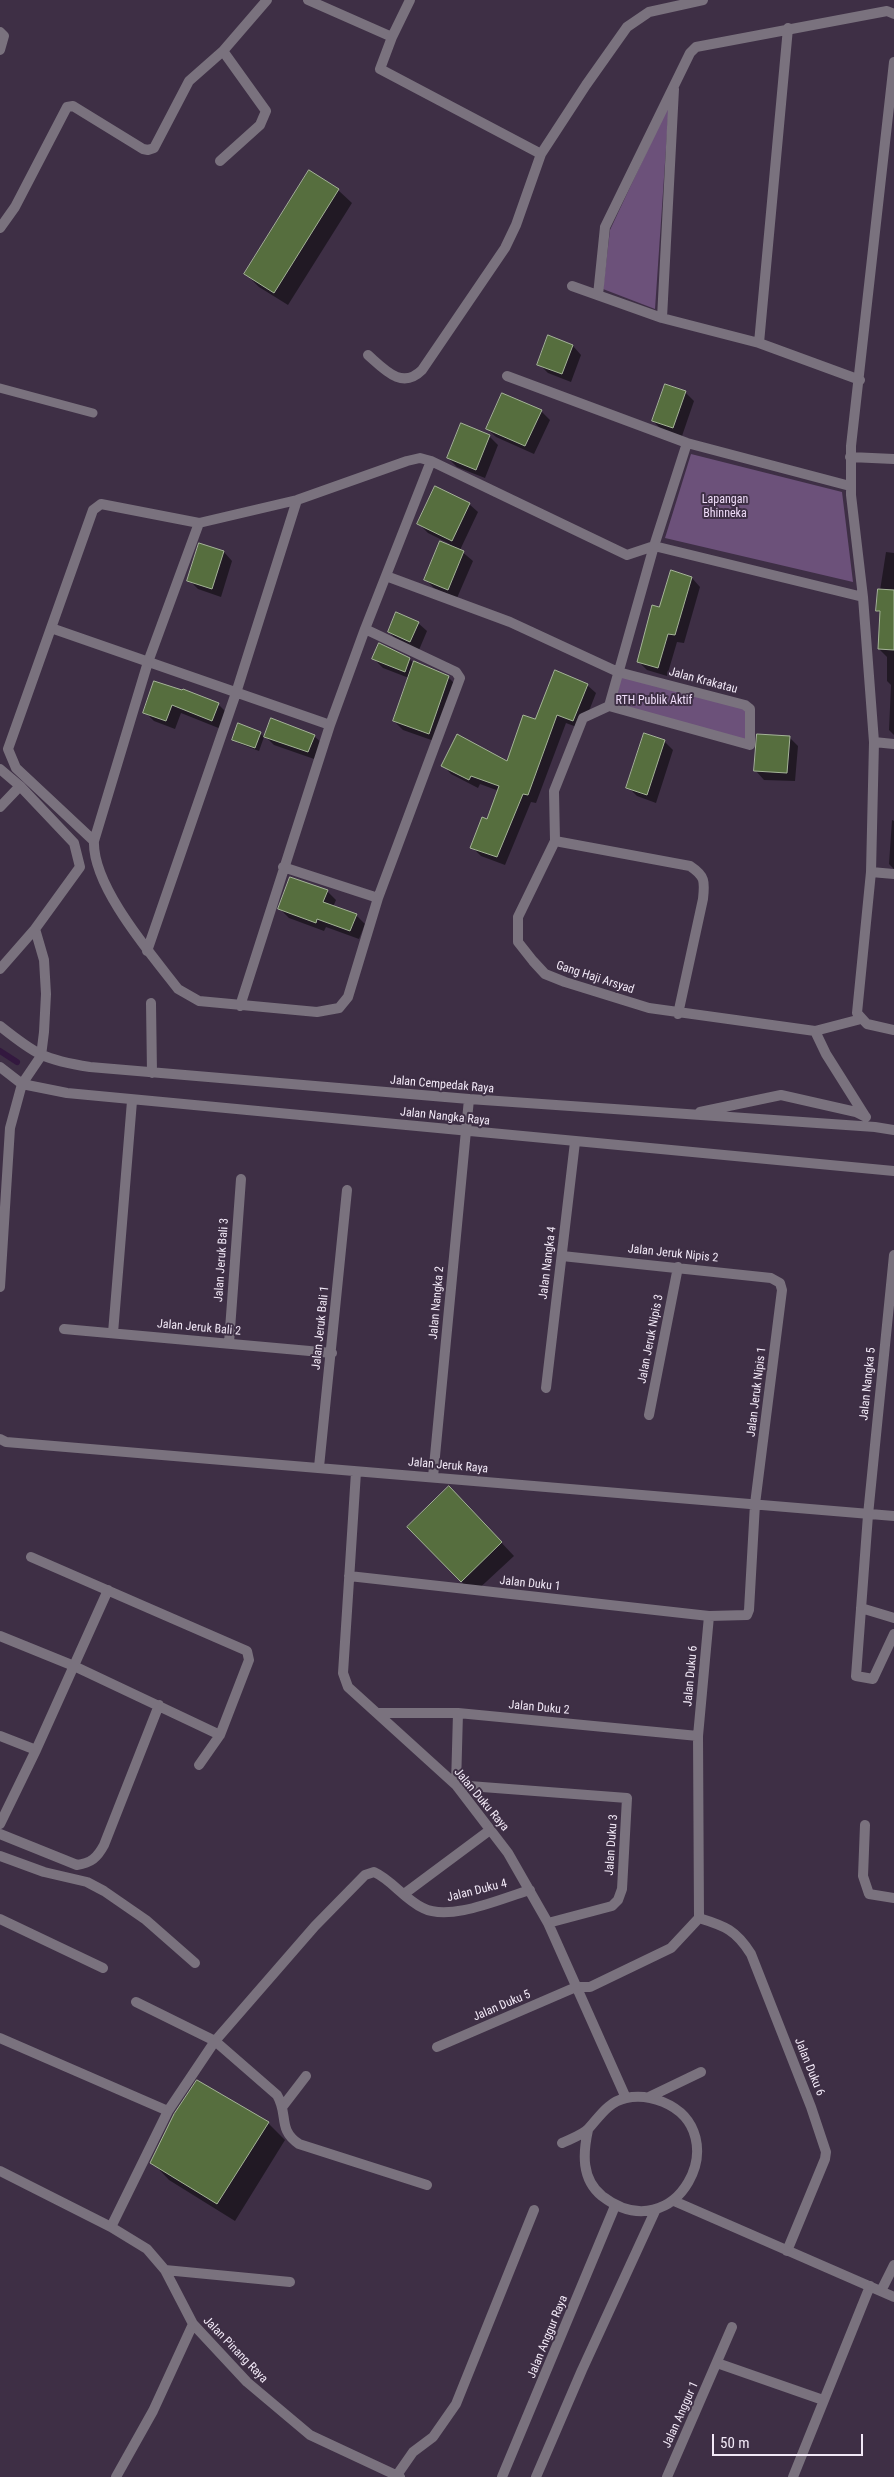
<!DOCTYPE html>
<style>
body{margin:0}
#map{position:relative;width:894px;height:2477px;overflow:hidden;background:#3e2f45;font-family:"Roboto Condensed",sans-serif}
canvas{display:block}
.scale{position:absolute;left:712px;top:2434px;width:151px;height:22px;box-sizing:border-box;border:2px solid #f2e9f7;border-top:0;padding-left:6px;font-size:15px;line-height:18px;white-space:nowrap;color:#f2e9f7;-webkit-text-stroke:4px #3e2f45;paint-order:stroke}
</style>
<div id="map">
<canvas width="894" height="2477"></canvas>
<div class="scale">50 m</div>
</div>
<script>
const c = document.querySelector('canvas').getContext('2d');
c.lineJoin = 'round';
function fill(path, color) {
  c.fillStyle = color;
  c.fill(path, 'evenodd');
}
function stroke(path, color, width, dash) {
  c.strokeStyle = color;
  c.lineWidth = width;
  c.lineCap = dash ? 'butt' : 'round';
  c.setLineDash(dash || []);
  c.stroke(path);
}
function drawText(font, color, halo, rows, align = 'center') {
  c.font = font + ' "Roboto Condensed",sans-serif';
  c.lineWidth = 4;
  c.setLineDash([]);
  c.textBaseline = 'middle';
  c.strokeStyle = halo;
  c.fillStyle = color;
  for (const [text, x, y, turn = 0] of rows) {
    c.save();
    c.translate(x, y);
    c.rotate((+turn || 0) * Math.PI / 180);
    c.textAlign = isNaN(turn) ? turn : align;
    if (halo) c.strokeText(text, 0, 0);
    c.fillText(text, 0, 0);
    c.restore();
  }
}
const green = new Path2D(`
 M669,104L655,309L603,289L610,230Z
 M691,454L842,492L853,582L665,538Z
 M615,671L750,709V745L609,706Z`);
const shadow = new Path2D(`
 M338,190L352,203L288,305L259,287L246,274Z
 M573,346L581,355L571,382L548,373L539,364Z
 M685,392L694,401L682,436L662,430L653,421Z
 M541,411L550,420L534,454L496,437L487,429Z
 M462,425L489,436L498,445L485,478L457,467L448,458Z
 M469,504L478,512L460,550L473,561L457,598L434,588L425,579L450,544L428,533L419,524Z
 M224,552L232,561L221,597L198,589L189,580Z
 M886,552L894,553V735L889,730L891,685L887,681V657L879,649L881,614L877,610Z
 M692,578L700,587L684,643L677,642L667,676L647,670L638,661L660,608Z
 M418,623L427,631L419,650L398,641L389,632Z
 M374,659H409L414,663L448,677L457,686L437,742L403,730L394,721L409,678L383,668Z
 M155,682L218,704L227,713L221,729L181,713L175,729L154,721L145,712Z
 M587,685L596,693L582,729L566,723L536,803L531,802L505,865L481,856L472,847L488,820L499,791L480,784L478,788L451,774L443,765L508,763L536,721Z
 M260,733L264,737L259,751L238,743L233,739Z
 M265,736H314L323,744L317,760L274,745Z
 M789,737L798,746L795,781L764,780L756,771Z
 M664,741L673,750L656,803L637,796L628,787Z
 M892,820L894,821V869L889,864Z
 M327,891L336,900L333,907L356,915L365,924L359,939L326,927L324,931L289,918L280,909Z
 M462,1501L514,1556L473,1594L460,1580Z
 M268,2123L285,2140L235,2221L169,2180L152,2162Z`);
const stream = new Path2D(`
 M0,1051L17,1062`);
const building = new Path2D(`
 M309,170L339,189L274,293L244,274Z
 M548,335L573,345L562,374L537,365Z
 M665,384L686,391L673,428L652,421Z
 M502,393L542,410L525,446L486,429Z
 M461,423L490,435L476,470L447,458Z
 M435,486L470,503L452,541L417,524Z
 M440,541L464,551L448,590L424,580Z
 M199,543L224,551L212,589L187,581Z
 M671,570L692,577L675,635L668,634L658,668L637,662L652,605L659,607Z
 M878,589L894,590V650L878,649L880,611H876Z
 M396,612L419,622L410,642L388,632Z
 M379,643L410,658L405,672L372,659Z
 M414,661L449,676L429,734L393,721Z
 M555,670L588,684L573,721L557,715L528,795L523,794L497,857L470,848L482,817L487,819L499,786L471,776L469,780L441,766L457,734L507,761L523,715L535,719Z
 M154,681L182,690L183,689L219,703L212,721L172,705L166,721L143,713Z
 M271,718L315,735L308,752L264,737Z
 M238,723L261,732L255,748L232,740Z
 M644,733L665,740L647,795L626,788Z
 M757,734L790,736L787,773L754,771Z
 M290,877L328,890L323,902L357,914L350,931L317,919L316,923L278,909Z
 M449,1486L502,1542L461,1582L407,1527Z
 M197,2080L269,2122L217,2204L150,2163L174,2114Z`);
const service = new Path2D(`
 M0,388L93,413`);
const minor = new Path2D(`
 M308,0L392,37L410,0
 M0,32L4,36L0,50
 M392,37L380,69L541,154
 M894,62L851,446V495L863,597L874,742L871,872L857,1013L867,1024L894,1030
 M220,161L260,125L266,111L223,51
 M0,228L15,207L67,107L73,106L143,149L148,150L154,148L189,81L223,51L267,0
 M572,286L662,318L759,343L860,380
 M598,295L605,227L690,53L696,47L887,11L894,14
 M662,318L674,89
 M759,343L788,28
 M368,355C385,370 402,390 422,370L505,248L516,225L541,154L586,85L627,27L649,12L703,0
 M507,376L687,443L850,486
 M850,457L894,459
 M199,523L148,662L94,841C92,886 151,954 178,989L199,1001L317,1012L339,1008L348,997L378,898L460,678L456,672L365,629
 M386,576L510,622L618,672L745,705L750,709V745L609,706
 M51,628L330,725
 M609,706L583,718L554,791L555,841L518,917V942L533,961L545,974L565,982L649,1008L815,1031L826,1054L865,1116
 M609,706L654,546L687,443
 M874,742L894,744
 M0,769L20,786L74,843L80,867L35,929L0,969
 M0,807L20,786
 M94,841L16,768L8,749L93,510L101,504L199,523L297,500L407,461L420,458L431,461L627,555L654,546L863,597
 M555,841L690,866C705,876 705,881 703,899L678,1014
 M283,867L378,898
 M871,872L894,874
 M147,951L236,693L297,500
 M151,1003L152,1073
 M240,1006L330,725L365,629L431,461
 M0,1026C35,1054 44,1060 90,1067L469,1099L875,1127L894,1130
 M815,1031L861,1019
 M0,1067L22,1084L67,1093L894,1171
 M700,1112L781,1095L856,1112L866,1117
 M894,1255L868,1515L856,1676L873,1679L894,1634
 M0,1287L10,1128L22,1084L41,1056L44,1032L46,994L44,960L35,929
 M64,1329L332,1353
 M113,1333L132,1101
 M229,1343L241,1179
 M546,1388L575,1142
 M649,1415L678,1267
 M0,1439L6,1442L894,1516
 M319,1467L347,1190
 M356,1472L343,1673L348,1687L456,1785L508,1853L548,1923L626,2098
 M433,1477L469,1099
 M349,1576L709,1616L747,1615L749,1610L755,1504L782,1290L780,1283L771,1278L562,1256
 M861,1608L894,1618
 M0,1636L74,1666L220,1735L249,1660L247,1651L31,1557
 M378,1713H458L698,1736
 M458,1713L456,1785L627,1798L622,1889L618,1900L612,1906L548,1923
 M0,1736L36,1750
 M199,1765L220,1735
 M0,1824L36,1750L108,1590
 M865,1825L863,1876L869,1894L894,1898
 M0,1834L77,1865C91,1863 97,1858 104,1845L159,1705
 M0,1856L44,1872L87,1882L104,1891L146,1920L195,1963
 M404,1894L490,1830
 M699,1918C725,1926 736,1930 751,1954L811,2107L826,2152L825,2159L787,2251
 M0,1919L103,1968
 M136,2002L215,2041L277,2095C289,2115 277,2129 299,2144L427,2185
 M0,2038L168,2111
 M437,2047L576,1987H590L671,1948L699,1918L698,1736L709,1616
 M649,2097L701,2072
 M283,2106L306,2076
 M562,2143C570,2139 583,2135 589,2128C600,2116 608,2102 626,2098C639,2095 651,2097 663,2102C738,2133 676,2253 602,2196C581,2179 583,2153 588,2130
 M0,2171L111,2227L147,2249L165,2270L193,2324L247,2382L310,2435L400,2477
 M674,2201L894,2297
 M111,2227L168,2111L215,2041L315,1926L365,1875L374,1872C392,1880 404,1899 423,1908C450,1922 502,1898 530,1890
 M165,2270L290,2282
 M881,2291L894,2265
 M717,2363L823,2400
 M397,2475L413,2452L433,2437L456,2404L534,2210
 M116,2477L153,2411L193,2324
 M502,2477L615,2206
 M536,2477L582,2370L656,2209
 M667,2477L732,2327
 M793,2477L870,2286`);
const parkNames = [
 ["Lapangan",725,500],
 ["Bhinneka",725,514],
 ["RTH Publik Aktif",654,701]
];
const streetNames = [
 ["Jalan Krakatau",703,681,15],
 ["Gang Haji Arsyad",595,978,18],
 ["Jalan Cempedak Raya",442,1085,5],
 ["Jalan Nangka Raya",445,1117,6],
 ["Jalan Jeruk Nipis 2",673,1254,6],
 ["Jalan Jeruk Bali 3",222,1260,-86],
 ["Jalan Nangka 4",548,1263,-83],
 ["Jalan Nangka 2",437,1303,-85],
 ["Jalan Jeruk Bali 2",199,1328,5],
 ["Jalan Jeruk Bali 1",321,1328,-84],
 ["Jalan Jeruk Nipis 3",651,1339,-79],
 ["Jalan Nangka 5",868,1384,-84],
 ["Jalan Jeruk Nipis 1",757,1392,-83],
 ["Jalan Jeruk Raya",448,1466,5],
 ["Jalan Duku 1",530,1584,6],
 ["Jalan Duku 6",691,1676,-85],
 ["Jalan Duku 2",539,1708,5],
 ["Jalan Duku Raya",481,1800,50],
 ["Jalan Duku 3",612,1845,-86],
 ["Jalan Duku 4",477,1891,-14],
 ["Jalan Duku 5",502,2006,-23],
 ["Jalan Duku 6",809,2067,68],
 ["Jalan Anggur Raya",548,2337,-68],
 ["Jalan Pinang Raya",235,2350,46],
 ["Jalan Anggur 1",681,2415,-66]
];
fill(green, '#6c517a');
fill(shadow, '#0007');
stroke(stream, '#33183f', 6);
fill(building, '#566e3e');
stroke(building, '#a5b498', 1);
stroke(service, '#7a727e', 9);
stroke(minor, '#7a727e', 10);
drawText('12px', '#efdcf9', '#3e2f45', parkNames);
drawText('12px', '#f2e9f7', '#3e2f45', streetNames);
</script>
